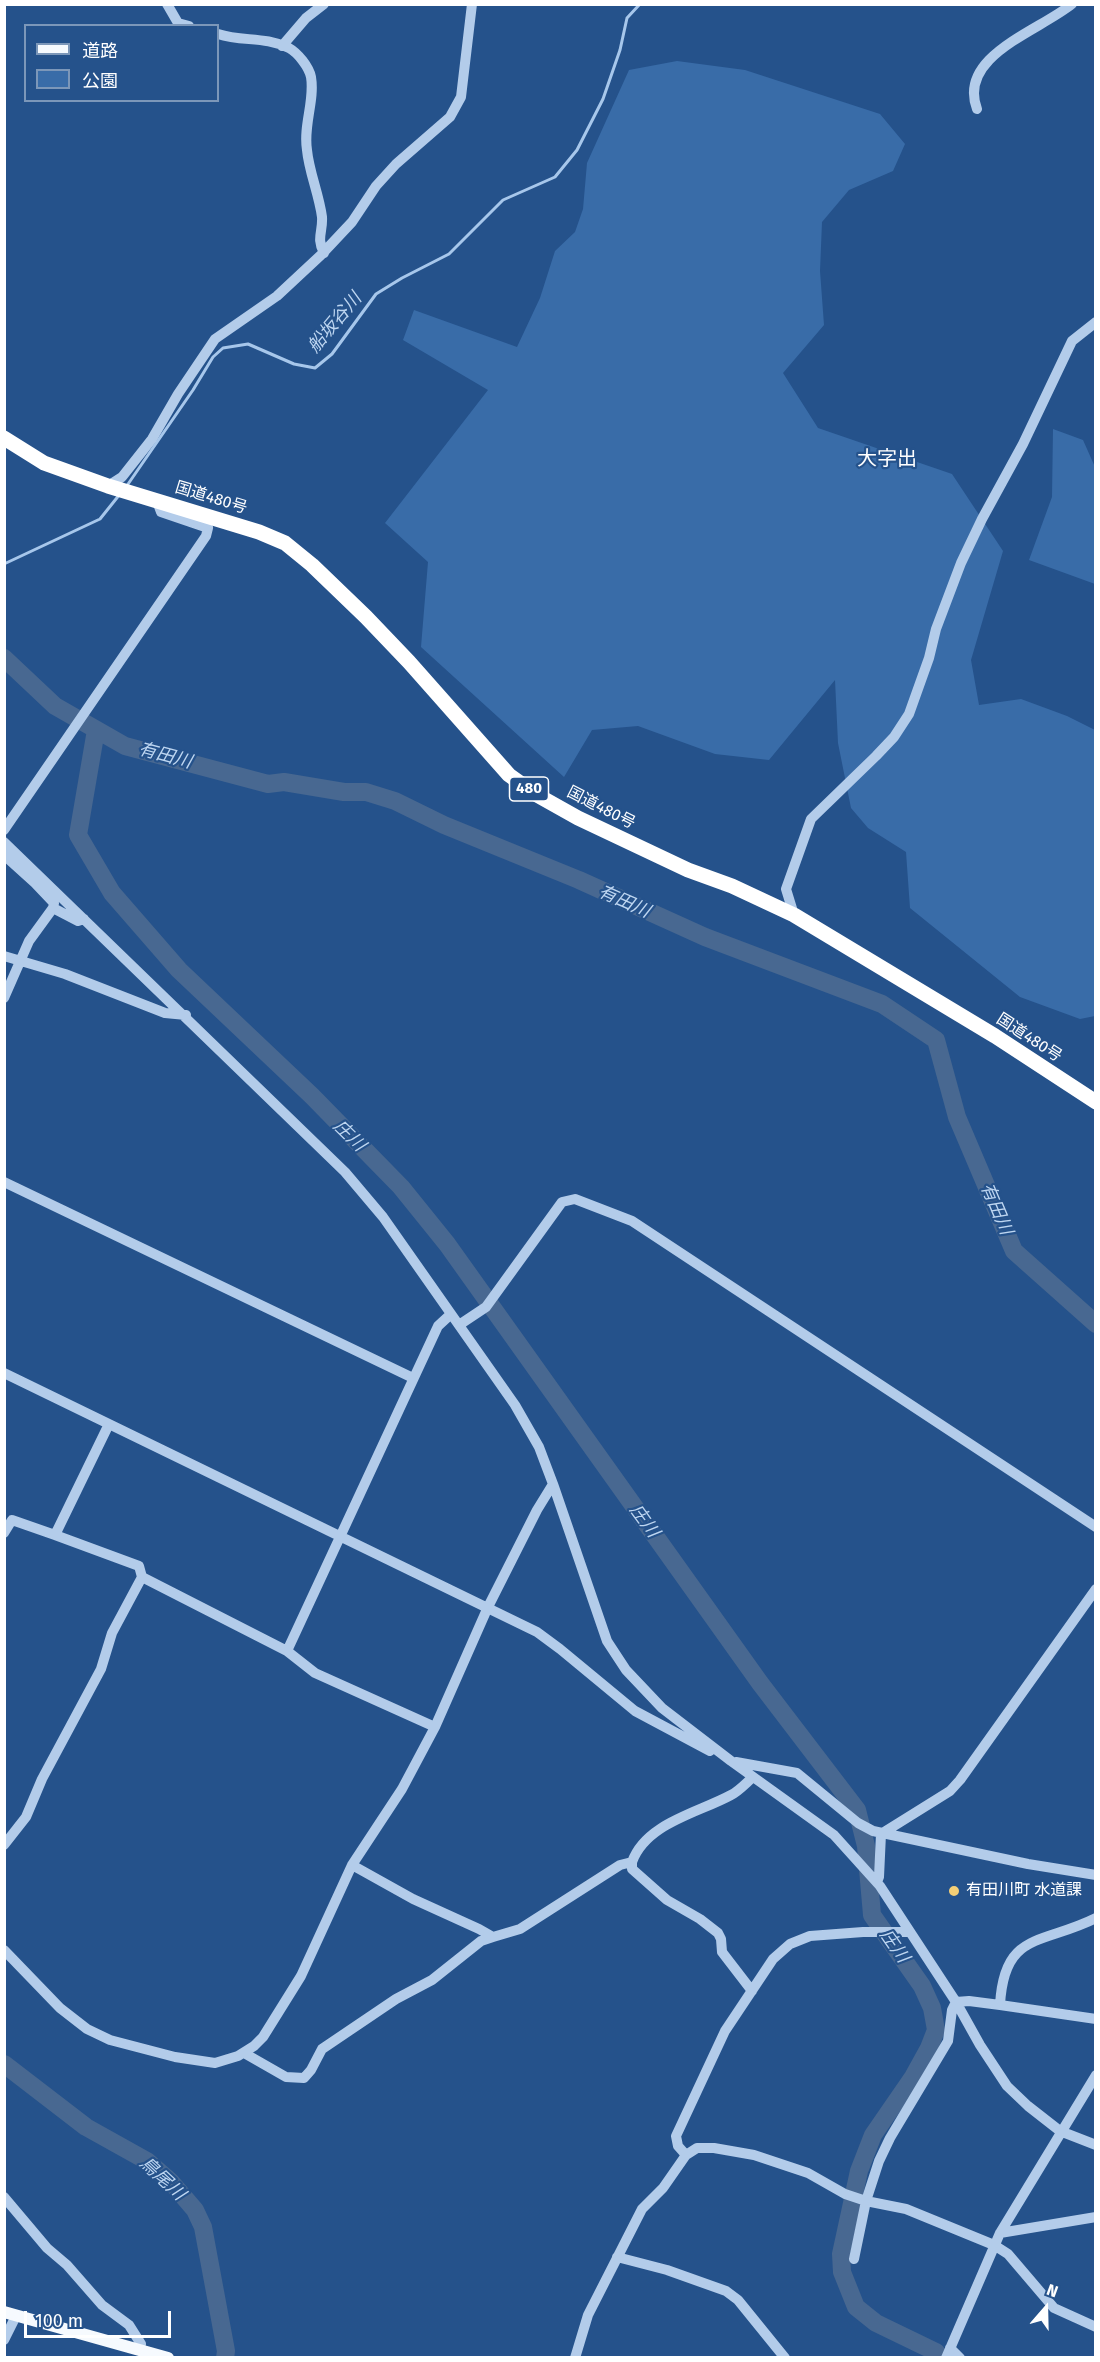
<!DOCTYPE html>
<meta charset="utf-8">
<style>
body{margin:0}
#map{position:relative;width:1100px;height:2362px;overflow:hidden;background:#25528b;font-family:"Fira Sans","Noto Sans JP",sans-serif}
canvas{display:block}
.frame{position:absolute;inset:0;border:6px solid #fff;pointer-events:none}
.legend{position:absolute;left:24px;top:24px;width:195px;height:78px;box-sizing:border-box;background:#25528b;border:2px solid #7c97b9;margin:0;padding:8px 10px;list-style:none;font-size:18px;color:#fff}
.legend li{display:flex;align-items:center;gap:12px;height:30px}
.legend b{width:30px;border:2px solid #7c97b9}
.north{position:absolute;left:1016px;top:2278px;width:60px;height:60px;-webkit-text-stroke:4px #25528b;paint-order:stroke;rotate:20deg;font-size:16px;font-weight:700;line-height:24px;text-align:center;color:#fff}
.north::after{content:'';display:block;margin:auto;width:21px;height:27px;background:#fff;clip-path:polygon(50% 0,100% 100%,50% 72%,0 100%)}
.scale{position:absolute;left:24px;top:2311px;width:147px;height:27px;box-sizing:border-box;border:3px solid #fff;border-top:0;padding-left:8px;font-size:18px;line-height:21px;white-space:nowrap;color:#fff;-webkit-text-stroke:4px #25528b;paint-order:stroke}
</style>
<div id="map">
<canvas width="1100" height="2362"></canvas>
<div class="frame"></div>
<ul class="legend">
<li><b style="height:8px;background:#f6fafe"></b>道路</li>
<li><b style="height:16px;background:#396ca8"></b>公園</li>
</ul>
<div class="north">N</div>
<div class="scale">100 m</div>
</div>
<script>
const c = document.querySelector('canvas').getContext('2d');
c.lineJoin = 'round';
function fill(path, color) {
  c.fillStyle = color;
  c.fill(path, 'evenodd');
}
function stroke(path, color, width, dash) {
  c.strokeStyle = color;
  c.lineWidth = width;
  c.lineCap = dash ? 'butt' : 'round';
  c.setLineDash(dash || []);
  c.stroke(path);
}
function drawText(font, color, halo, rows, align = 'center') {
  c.font = font + ' "Fira Sans","Noto Sans JP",sans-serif';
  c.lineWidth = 4.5;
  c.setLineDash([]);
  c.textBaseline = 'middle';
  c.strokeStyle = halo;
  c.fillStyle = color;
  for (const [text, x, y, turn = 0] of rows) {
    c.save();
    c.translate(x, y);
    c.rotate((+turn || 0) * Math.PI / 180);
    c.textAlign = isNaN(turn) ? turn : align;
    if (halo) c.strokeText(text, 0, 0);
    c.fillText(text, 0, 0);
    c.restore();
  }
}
const green = new Path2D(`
 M677,61L745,70L880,114L905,144L893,171L849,190L822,222L820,271L824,325L783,373L818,428L952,474L1003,551L971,660L979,705L1021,699L1067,716L1095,730V1016L1080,1019L1020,997L910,908L906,852L868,828L851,808L838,743L835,680L769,760L715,754L638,726L592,730L564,777L421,647L428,562L385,523L488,390L403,340L414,310L517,347L540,298L555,251L575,232L583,209L587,163L629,70Z
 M1053,429L1083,440L1095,467V584L1029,560L1052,497Z`);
const stream = new Path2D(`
 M126,487L193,390L213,357L223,348L248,344L294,364L315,368L332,354L376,294L402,278L449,254L503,200L555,177L577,150L603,99L620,50L627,18L640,4
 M4,564L100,519L120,494`);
const river = new Path2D(`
 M4,658L55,706L125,746L268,784L284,782L344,792H366L395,801L444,825L579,880L705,937L882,1004L936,1040L957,1117L1014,1251L1096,1324
 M96,730L78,835L112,893L179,970L312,1096L401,1187L447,1244L760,1683L857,1810L866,1846L872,1915L922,1986L932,2008L936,2030L929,2048L913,2077L873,2135L859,2171L841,2254L842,2272L856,2307L876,2323L936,2352L941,2358
 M4,2064L86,2127L147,2161L171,2182L195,2210L203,2227L226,2351L225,2358`);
const minor = new Path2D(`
 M167,4L178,23L189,26
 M218,34C243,42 264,36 289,48C298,53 309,67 311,77C315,101 303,125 307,150C309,172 319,194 322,217C323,232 316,238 324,253
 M282,46L306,18L324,4
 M977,109C957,56 1039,31 1072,4
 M108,486L122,477L152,439L178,394L215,339L277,296L321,255L352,222L376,186L396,164L450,117L461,97L472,4
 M4,830L206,536L208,528L161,512L157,501
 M4,842L345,1172L383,1217L515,1405L539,1447L553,1484L607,1641L626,1670L662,1708L731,1761L834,1835L880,1886L956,2002L980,2045L1007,2086L1028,2106L1060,2131L1096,2145
 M4,855L35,883L54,903L53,908
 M794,915L786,889L811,819L876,756L894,737L909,714L929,658L936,629L961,563L982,519L1023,444L1072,341L1096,322
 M4,956L65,974L165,1013L186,1015
 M4,998L29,941L53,908L78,921L84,919
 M4,1182L413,1378
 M459,1325L486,1307L562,1202L575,1199L632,1221L1096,1527
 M4,1373L537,1632L560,1649L635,1711L710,1751
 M4,1533L12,1520L55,1535
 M142,1577L287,1651L315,1673L435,1727
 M287,1651L438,1326L451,1314
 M736,1762L797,1773L858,1823L873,1831L1028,1864L1096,1875
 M4,1845L26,1817L42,1779L101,1669L112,1633L142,1577L139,1566L55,1535L109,1424
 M632,1862V1869L667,1900L700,1919L718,1933L721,1939L722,1952L752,1991
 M352,1865L413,1899L479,1929L493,1937L520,1929L620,1865L632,1862C646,1823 698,1813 731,1795C739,1791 746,1783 753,1777
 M877,1882L879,1877L881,1834L950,1791L960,1780L1096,1589
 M4,1950L60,2008L87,2029L110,2040L175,2057L215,2063L238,2056L254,2046L263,2037L301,1976L352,1865L402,1789L435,1727L488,1607L537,1510L553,1484
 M956,2002L969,2001L1000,2005L1096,2019
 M1000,2005C1004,1931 1042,1945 1096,1918
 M244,2053L286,2077L304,2078L311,2070L322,2049L396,1999L432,1980L481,1941L493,1937
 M686,2155L678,2146L676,2136L725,2031L773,1959L790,1944L810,1936L863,1932H908
 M4,2197L47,2248L67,2265L102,2305L129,2325L141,2344L139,2350
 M1000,2233L1096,2217
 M617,2257L667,2270L726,2291L738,2300L785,2358
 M854,2259L866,2201L879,2161L890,2138L948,2041L952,2010L956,2002
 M4,2340L16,2316
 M950,2348L960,2358
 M575,2358L588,2315L642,2209L663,2188L686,2155L697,2148H714L754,2155L808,2173L845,2194L866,2201L906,2209L994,2245L1008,2254L1054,2308L1096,2327
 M946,2358L1000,2233L1096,2075`);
const major = new Path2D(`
 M4,2312L168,2358`);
const highway = new Path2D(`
 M4,438L44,463L108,486L259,532L285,543L312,565L366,617L409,662L509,775L537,795L578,818L688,870L732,886L794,915L995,1036L1096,1102`);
const markers = [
 [954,1891,6,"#f4cf77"]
];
const shields = [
 [529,789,39]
];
const shieldNames = [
 ["480",529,789]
];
const streetNames = [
 ["国道480号",211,498,17],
 ["国道480号",601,808,27],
 ["国道480号",1029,1038,33]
];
const poiNames = [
 ["有田川町 水道課",966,1891]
];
const waterNames = [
 ["船坂谷川",335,323,-50],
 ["有田川",165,756,15],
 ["有田川",624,902,24],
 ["庄川",349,1136,44],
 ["有田川",996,1209,67],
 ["庄川",644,1521,54],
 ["庄川",894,1946,55],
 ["鳥尾川",162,2179,43]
];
const quarterNames = [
 ["大字出",887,459]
];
fill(green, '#396ca8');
stroke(stream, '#a7c7eb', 3);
stroke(river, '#486891', 18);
stroke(minor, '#b3ccea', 10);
stroke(major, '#f6fafe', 12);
stroke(highway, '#fff', 15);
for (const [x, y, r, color] of markers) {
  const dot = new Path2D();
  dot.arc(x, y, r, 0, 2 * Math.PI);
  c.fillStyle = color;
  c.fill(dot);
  stroke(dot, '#25528b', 2);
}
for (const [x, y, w] of shields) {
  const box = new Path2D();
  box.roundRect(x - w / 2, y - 12, w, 24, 4.5);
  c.fillStyle = '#25528b';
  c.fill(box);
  stroke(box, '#fff', 1.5);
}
drawText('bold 15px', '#fff', null, shieldNames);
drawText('16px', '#fff', '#25528b', streetNames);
drawText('16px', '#fff', '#25528b', poiNames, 'left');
drawText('italic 18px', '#bed6f1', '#25528b', waterNames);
drawText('20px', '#fff', '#25528b', quarterNames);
</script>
